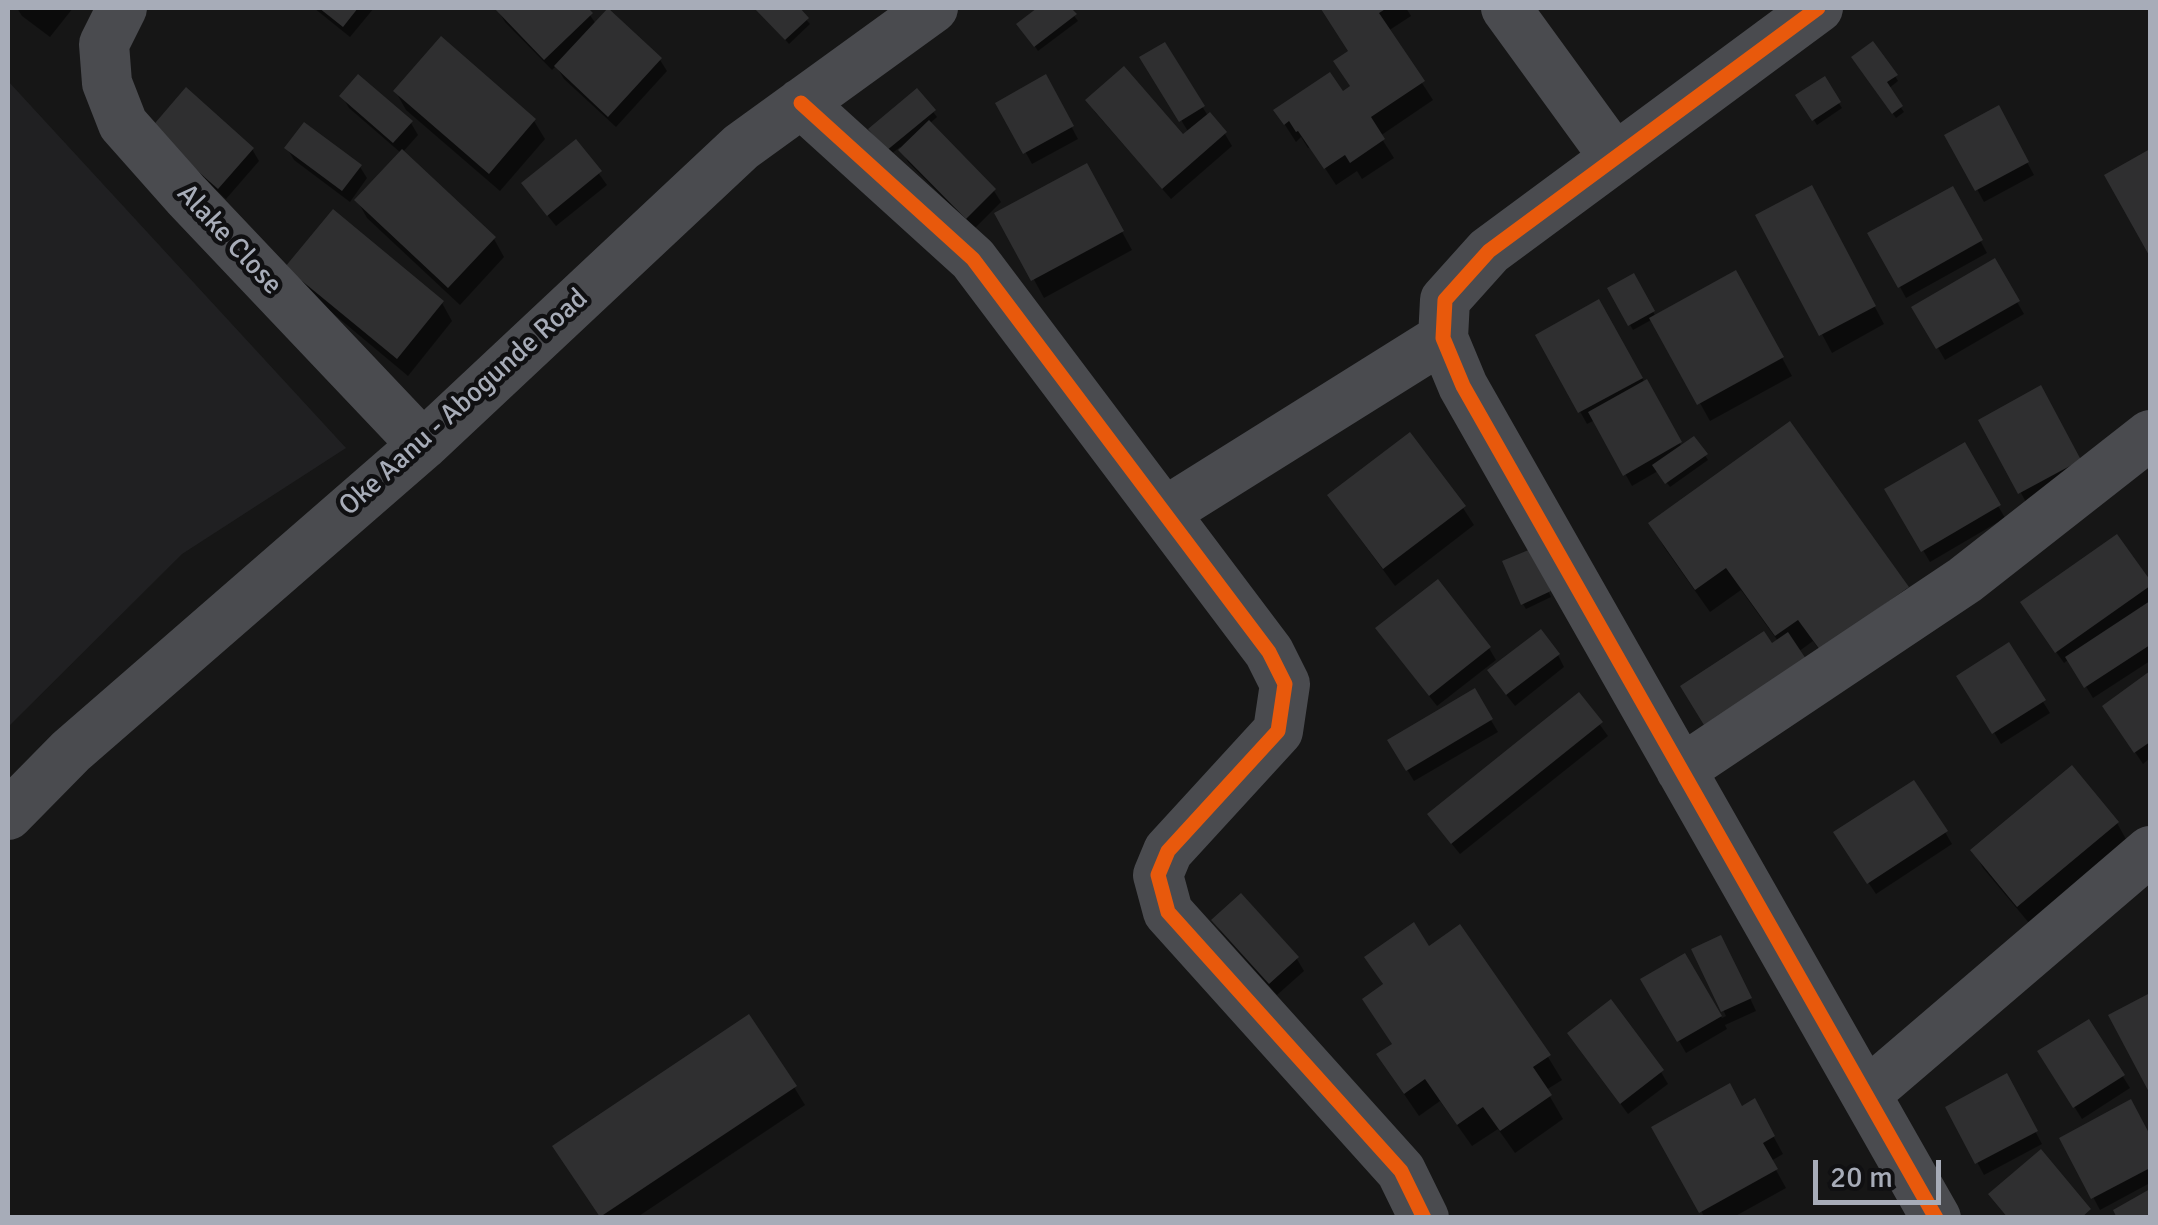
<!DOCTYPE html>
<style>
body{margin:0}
#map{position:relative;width:2158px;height:1225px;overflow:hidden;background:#161616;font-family:Signika,sans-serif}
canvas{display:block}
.frame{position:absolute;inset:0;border:10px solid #a7acb8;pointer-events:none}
.scale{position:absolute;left:1813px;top:1160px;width:128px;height:45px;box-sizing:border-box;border:5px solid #a7acb8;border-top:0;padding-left:12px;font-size:30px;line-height:35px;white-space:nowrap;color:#a7acb8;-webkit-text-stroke:8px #101012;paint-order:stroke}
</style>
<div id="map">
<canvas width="2158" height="1225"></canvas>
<div class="frame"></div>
<div class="scale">20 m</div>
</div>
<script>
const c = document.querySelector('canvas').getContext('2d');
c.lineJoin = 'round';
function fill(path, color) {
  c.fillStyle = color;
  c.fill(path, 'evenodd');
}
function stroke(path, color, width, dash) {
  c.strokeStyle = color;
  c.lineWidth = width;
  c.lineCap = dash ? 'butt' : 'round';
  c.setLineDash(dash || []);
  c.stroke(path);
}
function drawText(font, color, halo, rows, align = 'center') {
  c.font = font + ' Signika,sans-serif';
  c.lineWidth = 9;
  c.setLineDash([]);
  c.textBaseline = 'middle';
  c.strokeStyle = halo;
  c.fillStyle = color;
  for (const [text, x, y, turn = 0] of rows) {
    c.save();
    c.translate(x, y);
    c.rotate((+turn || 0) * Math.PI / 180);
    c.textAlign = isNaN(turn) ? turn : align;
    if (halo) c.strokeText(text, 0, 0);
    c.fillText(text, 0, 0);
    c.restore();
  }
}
const built = new Path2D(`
 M8,81L346,448L182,554L8,727Z`);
const shadow = new Path2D(`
 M17,8H73L50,37L22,16Z
 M314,8H374L350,37Z
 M501,8H585L596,24L660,60L667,71L616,127L564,79L556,66L552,70L505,22L498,10Z
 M757,8H796L810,24L789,44Z
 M1041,8H1068L1078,21L1038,51L1020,24Z
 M1326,8H1406L1411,16L1388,31L1433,100L1380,136L1394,158L1362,179L1357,171L1336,185L1311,147L1308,148L1301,137L1296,142L1276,111L1342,94L1352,88L1351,53Z
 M1165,45L1208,116L1225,134L1232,146L1171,199L1095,112L1088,101L1183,138L1189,133L1143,58Z
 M1857,63L1895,76L1898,81L1888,89L1904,112L1896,118Z
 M1045,78L1078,139L1032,164L999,104Z
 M1824,80L1842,108L1817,125L1799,96Z
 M917,91L937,117L929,124L994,191L1001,202L974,229L908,162L900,147L890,155L874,135Z
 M396,92L534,121L545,139L500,191L406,110Z
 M342,96L411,123L418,135L402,153L494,239L504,257L460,305L367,218L357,200L401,153L349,108Z
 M1998,109L2034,175L1984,202L1948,136Z
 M160,141L252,149L259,161L226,199Z
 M576,142L607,185L556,226L531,195Z
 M287,148L360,167L367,178L350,202L294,160Z
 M1086,167L1132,250L1044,298L998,214Z
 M1952,189L1987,253L1906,298L1871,234Z
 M1821,206L1884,324L1832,353L1759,216Z
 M1994,262L2024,314L1945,360L1915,308Z
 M288,268L442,303L452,321L408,376L299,285Z
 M1736,274L1792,376L1710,421L1653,319L1633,330L1610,289L1633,277L1656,317Z
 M1598,302L1682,447L1694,439L1708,460L1670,487L1658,471L1632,486L1595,420L1587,424L1538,336Z
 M1982,421L2086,472L2027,504Z
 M1964,446L2005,518L1930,562L1887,490Z
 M1330,495L1463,508L1474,525L1395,586L1341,513Z
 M1651,524L1907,588L1920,611L1835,672L1813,641L1798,652L1771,646L1778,641L1741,590L1710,612L1664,547Z
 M2117,538L2150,585V661L2093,698L2069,659L2064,663L2030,615Z
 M1530,552L1551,597L1526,609L1523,604Z
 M1385,640L1489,648L1496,660L1437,706Z
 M2008,646L2050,713L2001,744L1960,676Z
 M1558,655L1564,667L1515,706L1497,683Z
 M2150,674V758L2143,764L2105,707Z
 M1474,692L1498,732L1414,781L1390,741Z
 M1579,696L1608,736L1460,854L1437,826Z
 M2117,823L2127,841L2029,923L1983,868L1973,850Z
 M1945,832L1952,844L1876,894L1843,845Z
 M1214,921L1297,959L1304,971L1277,995L1221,932Z
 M1429,949L1548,1057L1562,1080L1546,1090L1563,1119L1515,1153L1498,1129L1472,1146L1440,1101L1419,1116L1393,1078L1394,1046L1384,986L1367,958Z
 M1727,949L1756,1011L1725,1025L1727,1029L1686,1053L1644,980L1684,956L1722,1018L1726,1016L1695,950Z
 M2089,1022L2130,1088L2082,1119L2040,1052Z
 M1577,1045L1661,1072L1668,1084L1628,1114Z
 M2006,1077L2042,1144L1984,1175L1948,1108Z
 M794,1087L805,1105L636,1218H602L566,1164Z
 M2130,1102L2150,1139V1183L2100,1210L2062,1139Z
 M1741,1109L1764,1119L1783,1154L1771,1161L1786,1188L1732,1218H1705L1655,1128Z`);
const building = new Path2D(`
 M319,8H358L343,27Z
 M497,8H588L593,13L544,60L495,9Z
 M608,8L662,58L608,117L554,66Z
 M754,8H800L809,18L785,40Z
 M1037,8H1071L1077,14L1034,47L1016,24Z
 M1323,8H1387L1379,13L1425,81L1371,117L1385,139L1350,163L1345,155L1324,169L1298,131L1296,132L1289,121L1284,125L1273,110L1330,72L1343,91L1350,86L1333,61L1348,51L1321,9Z
 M441,36L536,119L489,174L393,91Z
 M1873,41L1898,75L1887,82L1903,106L1892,114L1851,57Z
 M1165,42L1205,106L1179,122L1139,57Z
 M1124,66L1183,134L1210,112L1227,132L1162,189L1085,100Z
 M358,74L413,121L393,143L339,96Z
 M1046,74L1074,126L1023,154L995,103Z
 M1825,76L1841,102L1812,121L1795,95Z
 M186,87L254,148L218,189L150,129Z
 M917,88L936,110L886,151L868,129Z
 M1999,105L2029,162L1975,191L1944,135Z
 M929,120L996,189L966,219L898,150Z
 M304,122L362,165L342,191L284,148Z
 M576,139L602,171L547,216L521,183Z
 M402,149L496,237L448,288L354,200Z
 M2150,149V257L2104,175Z
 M1087,163L1124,231L1031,281L994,213Z
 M1812,185L1876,306L1819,336L1755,215Z
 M1953,186L1983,240L1898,288L1867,233Z
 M333,209L444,301L397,359L285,267Z
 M1995,258L2020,301L1936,349L1911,307Z
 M1736,270L1784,357L1697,405L1649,318Z
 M1634,273L1655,311L1628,326L1607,288Z
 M1599,299L1643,378L1578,413L1535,335Z
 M1647,379L1682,442L1623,476L1588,412Z
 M2041,385L2081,460L2018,494L1978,420Z
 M1790,421L1909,587L1820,650L1798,620L1775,636L1726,568L1695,590L1648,523Z
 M1410,432L1466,506L1383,569L1327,495Z
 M1694,436L1708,454L1665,484L1652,465Z
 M1965,442L2001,505L1921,552L1884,489Z
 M2117,534L2150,580V586L2055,653L2020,602Z
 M1531,549L1551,591L1521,605L1502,561Z
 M1438,579L1491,647L1429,696L1375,628Z
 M2150,601V645L2084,688L2065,657Z
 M1541,629L1560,654L1506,695L1487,670Z
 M1764,631L1772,643L1788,632L1806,659L1704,725L1680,686Z
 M2009,642L2046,700L1992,734L1956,676Z
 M2150,671V742L2134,753L2102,706Z
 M1475,688L1493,719L1406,771L1387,740Z
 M1579,692L1603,722L1451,844L1427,814Z
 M2072,765L2119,822L2017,907L1970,850Z
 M1914,780L1948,831L1867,884L1833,832Z
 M1241,893L1299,957L1269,984L1211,920Z
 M1414,922L1429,946L1460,924L1551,1055L1533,1067L1552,1095L1500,1131L1483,1107L1457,1125L1425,1079L1404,1094L1376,1054L1392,1044L1362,999L1383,984L1364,957Z
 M1721,935L1752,998L1721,1012L1691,949Z
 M1685,953L1722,1016L1677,1042L1640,979Z
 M2150,993V1094L2108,1015Z
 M1611,999L1664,1070L1620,1104L1567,1033Z
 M749,1014L797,1086L600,1217L552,1146Z
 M2089,1019L2125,1075L2073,1108L2037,1051Z
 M2007,1073L2038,1131L1975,1164L1945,1107Z
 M1730,1083L1742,1106L1755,1098L1775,1136L1763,1143L1778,1169L1699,1213L1651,1127Z
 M2131,1099L2150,1135V1168L2091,1199L2059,1138Z
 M2041,1149L2091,1209L2081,1218H2008L1988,1194Z
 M2150,1189V1218H2117L2113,1210Z`);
const minor = new Path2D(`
 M122,8L104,44L107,83L123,124L186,195L423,445
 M1506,8L1615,158
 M1818,8L1489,251L1445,300L1443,338L1463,386L1936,1218
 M801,103L973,259L1269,652L1285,684L1278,731L1168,851L1158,875L1168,912L1401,1171L1424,1218
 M1165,512L1443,338
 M1681,770L1965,580L2150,435
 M8,815L71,751L423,445L741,147L933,8
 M1866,1094L2150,851`);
const cycleway = new Path2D(`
 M1818,8L1489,251L1445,300L1443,338L1463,386L1936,1218
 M801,103L973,259L1269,652L1285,684L1278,731L1168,851L1158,875L1168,912L1401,1171L1424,1218`);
const streetNames = [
 ["Alake Close",229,240,47],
 ["Oke Aanu - Abogunde Road",464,403,-42]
];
fill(built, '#202022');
fill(shadow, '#0007');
fill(building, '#2f2f30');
stroke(minor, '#4a4b4f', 50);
stroke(cycleway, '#e8590c', 15);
drawText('28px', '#a7acb8', '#101012', streetNames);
</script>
